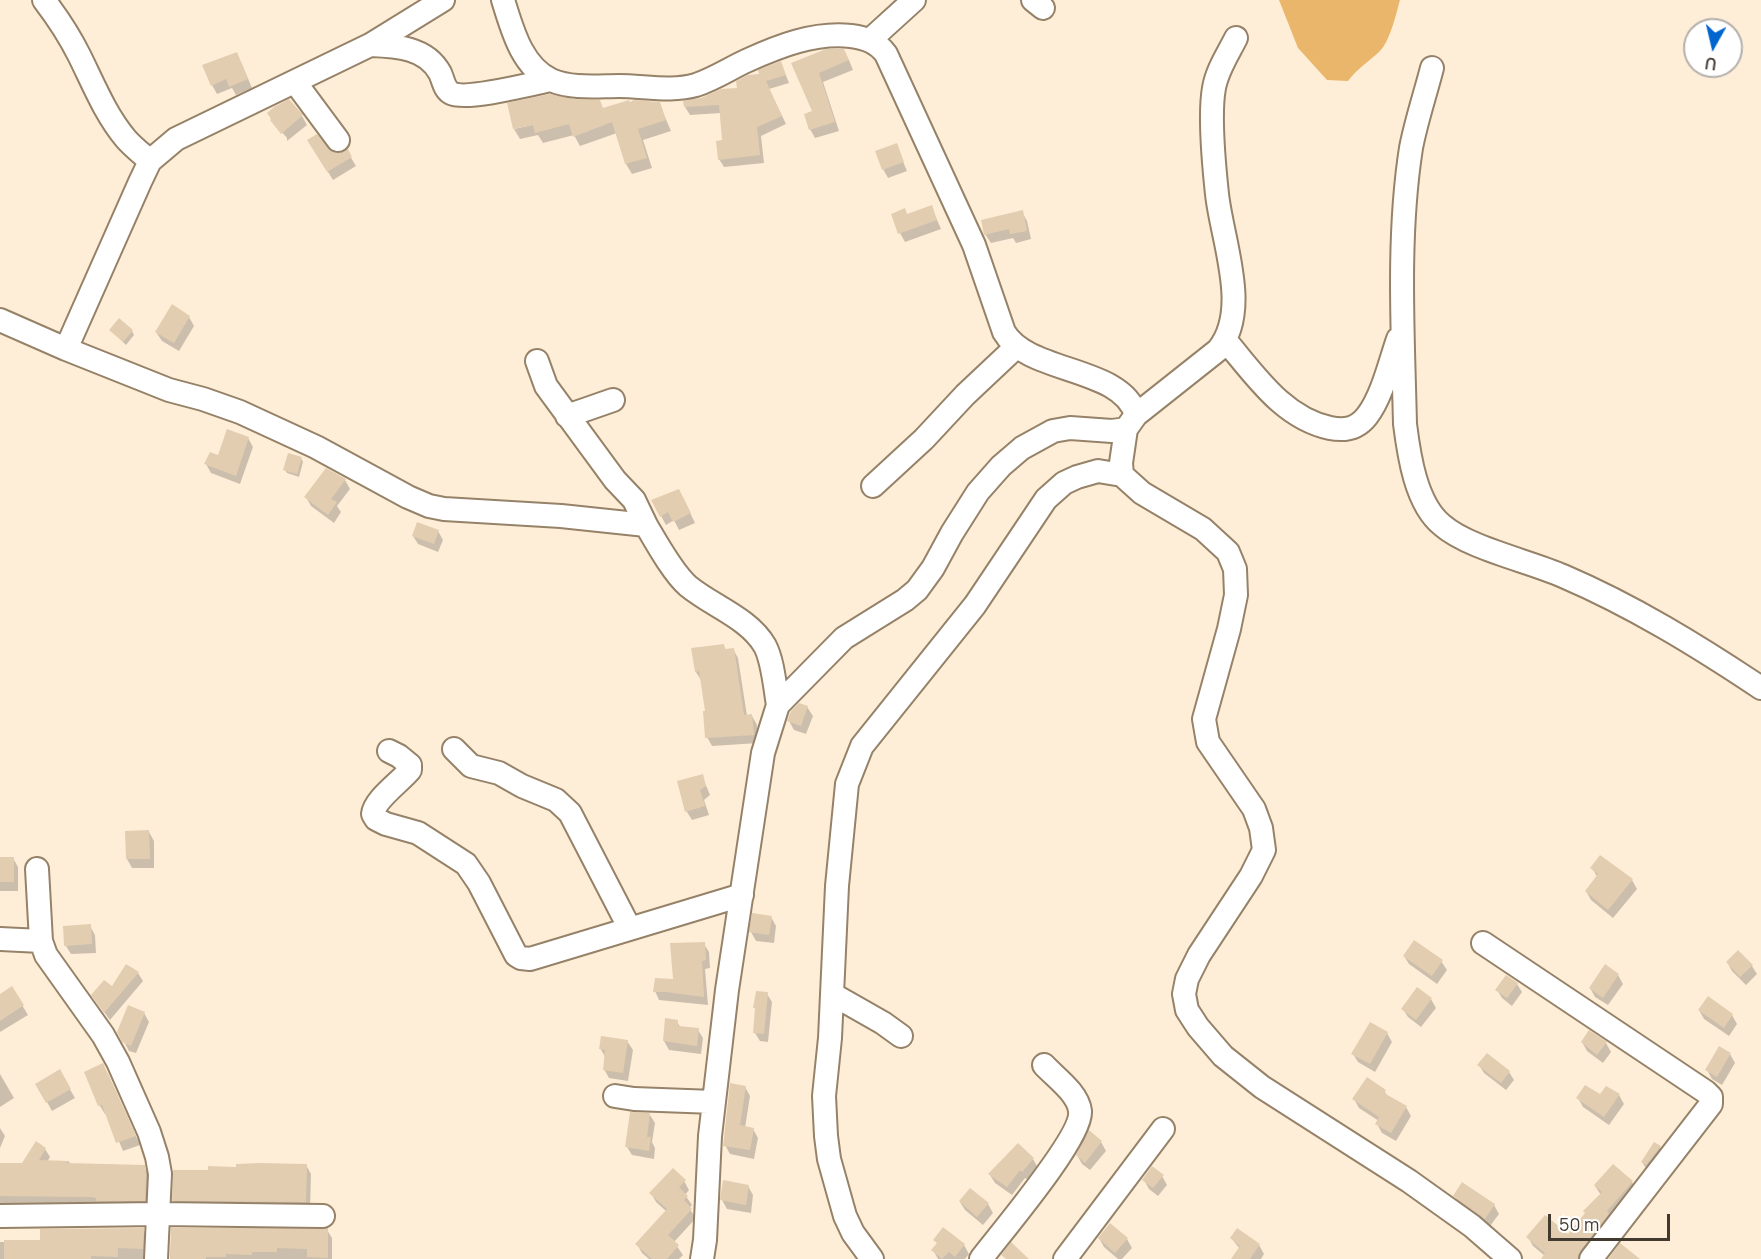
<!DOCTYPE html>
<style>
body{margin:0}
#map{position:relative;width:1761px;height:1259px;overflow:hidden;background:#ffeed7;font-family:Manrope,sans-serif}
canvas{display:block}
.north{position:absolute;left:1683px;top:18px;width:60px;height:60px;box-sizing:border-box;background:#fff;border:2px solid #b3b0ac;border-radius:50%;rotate:188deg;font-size:16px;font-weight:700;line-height:24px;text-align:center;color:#423a2f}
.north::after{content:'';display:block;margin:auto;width:21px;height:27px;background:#0065ce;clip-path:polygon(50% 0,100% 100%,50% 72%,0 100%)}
.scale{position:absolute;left:1548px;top:1214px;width:122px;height:27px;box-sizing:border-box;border:3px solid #423a2f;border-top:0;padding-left:8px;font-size:18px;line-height:21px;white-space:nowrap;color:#423a2f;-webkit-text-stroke:4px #fff;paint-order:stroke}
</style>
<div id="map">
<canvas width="1761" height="1259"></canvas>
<div class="north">U</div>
<div class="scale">50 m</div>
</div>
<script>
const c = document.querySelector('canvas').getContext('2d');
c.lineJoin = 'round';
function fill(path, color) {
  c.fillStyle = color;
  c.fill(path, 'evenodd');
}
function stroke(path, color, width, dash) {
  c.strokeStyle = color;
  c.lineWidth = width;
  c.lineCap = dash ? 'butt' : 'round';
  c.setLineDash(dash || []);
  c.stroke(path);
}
const water = new Path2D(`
 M1279,0H1400C1396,14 1390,42 1379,52C1368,62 1357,69 1348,81L1327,80L1298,48Z`);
const shadow = new Path2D(`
 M849,60L853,70L823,82L839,131L815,138L810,129L814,112L793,64Z
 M241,62L252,88L236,95L232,88L217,94L212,85Z
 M781,63L789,83L769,89L786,124L761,136L764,163L724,167L719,159L724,142L721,113L690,115L685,107L738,89Z
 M659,103L671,131L643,140L652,168L632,174L626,164L617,133L580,146L574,135L543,143L538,135L520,139L514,129L603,109Z
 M302,116L307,125L287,141V138L272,121Z
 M309,141L331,153L340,155L347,151L356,166L333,180Z
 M896,145L907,171L888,178L883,169Z
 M931,206L941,229L905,242L900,233L907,215Z
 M1022,212L1027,221L1031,239L1016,243L1013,238L991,243L985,234Z
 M189,317L194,326L179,351L162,341L156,332Z
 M111,330L132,331L134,335L126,345Z
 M248,438L253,447L240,484L211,473L206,464Z
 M301,458L303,462L299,477L287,473L285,470Z
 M326,470L345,480L350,489L337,506L341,512L334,523L311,506L306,497Z
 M684,500L695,523L679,530L674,520L666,525L653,501Z
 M438,531L443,540L438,552L418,544L413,536Z
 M723,645L726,650L733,649L738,658L747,716H752L757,725L758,743L712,746L707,737L706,712L701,680L696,672Z
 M807,707L813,716L806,734L794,730L789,721Z
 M702,776L710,795L704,800L709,815L692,820L687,812L678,782Z
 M149,832L154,841V868H132L127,859Z
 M1601,857L1632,880L1637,889L1613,918L1591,900L1586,891L1598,878L1592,868Z
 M0,858H13L18,867V891H0Z
 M771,917L776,926L774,943L756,941L751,932Z
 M90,926L95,935L96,953L71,954L66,946Z
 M704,944L709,952L710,968L705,969L708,1005L659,1000L655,991L674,981Z
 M1404,956L1441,961L1447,970L1437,984L1409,964Z
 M1727,962L1752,966L1757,974L1746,985L1732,971Z
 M1606,966L1618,975L1623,984L1608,1005L1595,997L1590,988Z
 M138,973L143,981L110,1020L98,1004L112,988Z
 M1517,984L1522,992L1512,1006L1502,998L1497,990Z
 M12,988L28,1015L0,1032V996Z
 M767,994L772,1002L768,1042L760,1041L755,1033V1007Z
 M1431,999L1436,1008L1421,1027L1408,1017L1403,1009Z
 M1699,1010L1732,1015L1737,1024L1729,1036L1704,1019Z
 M144,1013L149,1022L136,1053L129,1051L119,1032Z
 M677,1022L681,1028L698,1030L703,1038L701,1054L669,1050L664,1041Z
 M1590,1032L1606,1043L1611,1052L1603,1063L1587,1051L1582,1042Z
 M1387,1033L1392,1042L1375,1072L1358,1062L1353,1054Z
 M627,1041L633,1050L628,1081L609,1078L604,1069L606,1058L600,1048Z
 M1730,1054L1735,1063L1722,1085L1712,1079L1707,1070Z
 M1479,1065L1509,1072L1514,1080L1506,1090L1484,1073Z
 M59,1071L75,1098L52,1111L37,1084Z
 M86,1073L108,1074L140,1145L123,1151L107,1113L105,1114L100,1106Z
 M0,1074L14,1098L0,1107Z
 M745,1087L750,1096L745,1128L753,1129L758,1138L754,1159L730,1154L725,1145Z
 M1384,1091L1388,1097L1406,1107L1411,1116L1396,1141L1382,1133L1377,1124L1379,1121L1359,1108L1354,1099Z
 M1619,1095L1624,1104L1609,1125L1583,1107L1578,1098Z
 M650,1115L655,1123L652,1142L655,1148L654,1159L632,1155L627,1147Z
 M0,1128L5,1136L0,1148Z
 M1101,1142L1106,1151L1090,1170L1082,1164L1077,1155Z
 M1655,1144L1660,1147L1665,1156L1647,1170L1642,1162Z
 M45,1149L50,1157L47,1162H69L71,1164L144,1167L149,1176V1209L38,1204H0V1208V1164L23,1165Z
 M1033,1159L1038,1168L1027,1179L1025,1178L1012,1195L995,1183L990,1175Z
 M306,1165L311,1174L310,1211L179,1209L174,1200L210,1171Z
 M1613,1166L1632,1182L1637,1191L1585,1259H1543L1545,1256L1533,1246L1528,1237L1568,1236L1601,1195L1595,1186Z
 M1162,1176L1167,1185L1158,1196L1149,1189L1144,1180Z
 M684,1181L689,1190L685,1195L692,1205L689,1208L696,1218L674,1242L683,1255L679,1259H649L642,1253L637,1244L666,1211L656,1202L651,1193Z
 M748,1186L753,1195L751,1213L727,1209L722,1200Z
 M970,1190L988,1204L993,1213L983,1225L965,1210L960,1202Z
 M1455,1196L1494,1205L1499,1214L1490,1226L1460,1205Z
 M1110,1225L1127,1239L1132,1248L1122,1259H1118L1104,1247L1099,1238Z
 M143,1229L148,1238V1259H0V1242H42Z
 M172,1229L327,1230L332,1238V1259H170Z
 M1232,1239L1259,1245L1264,1254L1261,1259H1233L1240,1249Z
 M935,1240L964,1245L969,1254L965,1259H938L933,1250L938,1244Z`);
const building = new Path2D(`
 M826,49H844L849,60L819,73L835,122L809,130L804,114L812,111L791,63Z
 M237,52L248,79L229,87L226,79L211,86L202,65Z
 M781,61L786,75L766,81L782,116L757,127L760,155L718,160L716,141L722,140L719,105L684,107L683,101L701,98L721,89L737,88L736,81L748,75L759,74L758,70Z
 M550,94L574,99L600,100L603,108L629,100L630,102L634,100L660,102L666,120L638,129L647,158L625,164L612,122L573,137L569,124L535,133L533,125L513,129L507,103Z
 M289,99L303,115L281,134L270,120L271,119L267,113L274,107Z
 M317,134L332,152L340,153L348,149L352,157L327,172L307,140Z
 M897,143L904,162L882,170L875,151Z
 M932,205L937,220L898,234L891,214L905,208L907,214Z
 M1023,210L1027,231L1010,234L1009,229L984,235L981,220Z
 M172,304L190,316L174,343L155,332Z
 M119,318L133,330L123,342L109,330Z
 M227,429L249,437L236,476L204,464L210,452L218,455Z
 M288,453L302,457L297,474L283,470Z
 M326,468L346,479L331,499L337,502L328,515L304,497Z
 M679,489L691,513L673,522L668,512L660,517L651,500Z
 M417,522L439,530L434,544L412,536Z
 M724,644L725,649L734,648L744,715L752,714L754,735L705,738L703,711H705L699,671L695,672L691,648Z
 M799,703L808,706L801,726L787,721L791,711Z
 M703,774L706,786L700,790L705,806L685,812L677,781Z
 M149,830L150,859H126L125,831Z
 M1600,855L1633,879L1608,910L1585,891L1598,874L1590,868Z
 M0,857H14V882H0Z
 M752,913L772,916L769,935L749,932Z
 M91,924L92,944L64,946L63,926Z
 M1414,940L1443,960L1432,976L1403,956Z
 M705,942L706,960L702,961L704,997L666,992H653L655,978L673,979L670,943Z
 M1738,950L1753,965L1740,977L1726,962Z
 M126,964L139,972L104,1013L91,995L104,980L112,986Z
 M1605,964L1619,974L1603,998L1589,988Z
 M1506,975L1518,983L1507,998L1495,990Z
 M12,986L24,1005L0,1021V994Z
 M1417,987L1432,998L1416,1020L1401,1009Z
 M756,991L768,992L764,1034L753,1033L755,1008H753Z
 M1708,996L1733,1014L1724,1028L1698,1010Z
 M128,1005L145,1012L131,1046L122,1042L117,1032Z
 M665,1018L678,1020V1026L699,1028L697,1046L663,1041Z
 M1370,1022L1388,1032L1370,1064L1351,1054Z
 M1589,1030L1607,1042L1597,1055L1581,1042Z
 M601,1036L628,1040L623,1073L603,1070L605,1050L599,1049Z
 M1719,1046L1731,1053L1717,1077L1705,1070Z
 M1487,1053L1510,1071L1501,1083L1477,1065Z
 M103,1063L136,1136L116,1143L102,1105L98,1106L84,1072Z
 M60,1069L71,1089L46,1103L35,1084Z
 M1367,1077L1386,1090L1384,1093L1407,1106L1391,1133L1375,1124L1379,1117L1352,1099Z
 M730,1083L746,1086L740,1125L754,1128L750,1150L723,1146Z
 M1585,1085L1600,1094L1606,1086L1620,1094L1604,1117L1576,1098Z
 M630,1112L650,1113L647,1137H651L649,1151L625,1147Z
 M1089,1130L1102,1141L1085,1163L1076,1155Z
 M36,1141L46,1148L39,1160L70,1161L66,1163L145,1165L146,1175L145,1201H96V1198L92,1197L0,1196V1163H22Z
 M1654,1142L1661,1146L1646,1165L1641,1162Z
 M1018,1143L1034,1158L1022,1172L1020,1170L1007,1187L988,1174Z
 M260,1163L307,1164L306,1202L172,1201L173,1170H208V1166L236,1167V1164Z
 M1613,1164L1633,1181L1607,1211L1609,1214L1580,1251L1578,1259H1541L1545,1253L1526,1237L1545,1215L1568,1234L1585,1213L1583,1211L1602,1192L1594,1185Z
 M1152,1166L1164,1175L1153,1188L1142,1180Z
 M673,1168L686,1180L679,1187L688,1196L684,1200L692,1209L668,1235L679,1245L667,1259H652L635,1244L667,1209L649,1193Z
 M723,1180L749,1185L746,1205L720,1200Z
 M1462,1182L1495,1204L1485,1219L1453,1196Z
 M970,1188L989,1203L977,1217L959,1201Z
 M1110,1223L1128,1238L1115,1253L1098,1238Z
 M943,1227L965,1244L955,1257L949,1252L942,1259L931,1250L937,1243L933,1240Z
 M144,1228L143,1249L118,1248V1257L91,1256V1259H4V1240H40V1229Z
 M171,1228H328V1258L307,1257V1249L277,1248V1252H252V1255L226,1254V1257H206V1259H170Z
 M1237,1228L1260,1244L1250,1259H1231L1240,1246L1230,1238Z
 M1011,1242L1029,1259H1006L1001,1255Z
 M1620,1243L1640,1259H1608Z`);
const minor = new Path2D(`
 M44,0C57,17 69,35 79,55C93,83 105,114 126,139C133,147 142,154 150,161
 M443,0L370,45L176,139L150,161L140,182L66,349L169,390L203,399L240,412L316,447L408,497L429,506L444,509L561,516L646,525C656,542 673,573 688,586C712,606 749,618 765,646C773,661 775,688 778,705
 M503,0C512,28 521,66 551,80C571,89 598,86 619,86C644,86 672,92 696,85C714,79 729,69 746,61C779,46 814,32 851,36C866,38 877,42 886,54L974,245L1004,332C1028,374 1122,366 1136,415L1126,429L1112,431L1070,428L1053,431L1022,448L1001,466L978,492L952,533L933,568L917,590L905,600L844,638L778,705L763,753L727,990L710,1136L705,1240L702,1259
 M1033,0L1043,8
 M870,40L914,0
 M370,45C396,46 426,47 440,73C443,79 444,89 451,93C466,101 531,84 551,80
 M1432,68C1425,95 1416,122 1411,148C1397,237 1403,335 1405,424C1409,456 1416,504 1442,525C1468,548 1529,561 1563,576C1633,606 1698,646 1761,688
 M295,82L338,140
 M0,320L66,349
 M1226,341C1255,375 1283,418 1330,428C1345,431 1357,429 1367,416C1382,397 1390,362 1398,339
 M537,361L546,386L615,480L634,500L646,525
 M1136,415L1218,350C1251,310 1222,241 1217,194C1214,166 1209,115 1214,88C1217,70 1228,54 1236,38
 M567,416L613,400
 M1126,429L1121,463L1122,475L1142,493L1203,529L1228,552L1235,569L1236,595L1229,629L1204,719L1208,742L1254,809L1261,828L1264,850L1251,876L1199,955L1187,979L1184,994L1187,1010L1198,1027L1223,1056L1262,1087L1409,1181L1472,1226L1510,1259
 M873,486L924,439L965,395L1016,347
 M454,749L471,766L499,773L522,786L556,800L570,813L629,927
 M389,751L399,756L410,765V770C400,782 374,800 373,814L376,819L386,824L418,833L466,864L479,883L516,955L521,958L530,959L742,895
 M37,869L41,941L46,955L103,1035L118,1062L149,1132L157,1157L160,1174L156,1259
 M0,939L41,941
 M1483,943L1706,1092L1711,1097V1104L1591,1259
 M832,994L883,1023L901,1036
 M615,1096L634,1099L714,1102
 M0,1216L159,1214L323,1216
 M872,1259L853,1233L845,1216L829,1159L826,1136L824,1096L830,1038L837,886L847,784L862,746L975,605L1046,499L1064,483L1077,477L1098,471L1122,475
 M981,1259C999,1235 1083,1137 1080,1111C1078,1093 1055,1077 1044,1065
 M1065,1259L1163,1129`);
fill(water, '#eab66c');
fill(shadow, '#0003');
fill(building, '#e2cdb1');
stroke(minor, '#958268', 26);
stroke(minor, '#fff', 22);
</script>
